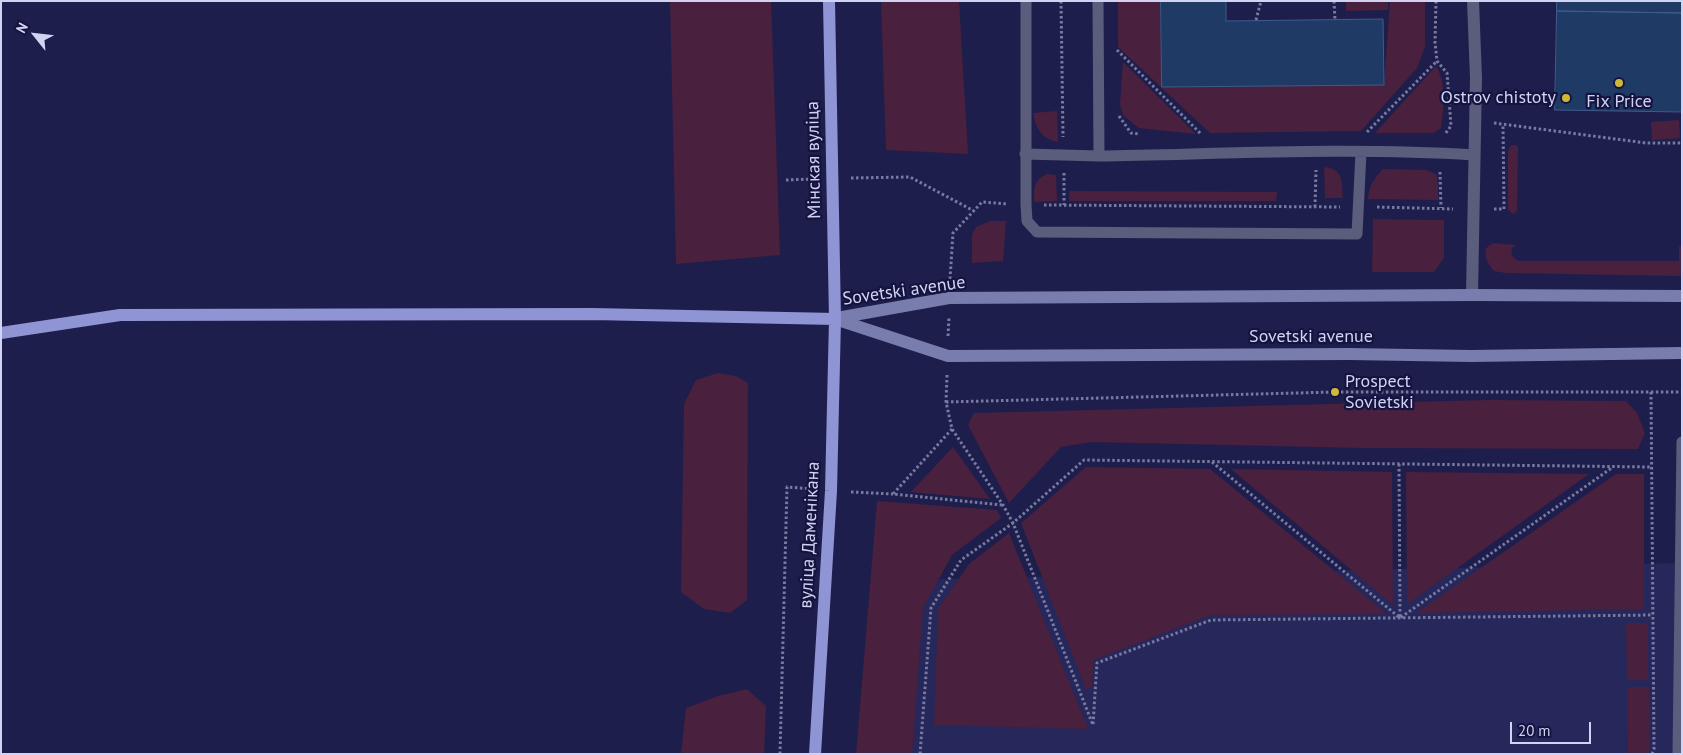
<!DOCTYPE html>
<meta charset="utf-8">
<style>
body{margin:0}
#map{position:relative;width:1683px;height:755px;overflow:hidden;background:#1e1e4c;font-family:"PT Sans",sans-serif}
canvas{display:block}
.frame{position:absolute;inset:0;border:2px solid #d0d4f2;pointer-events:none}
.north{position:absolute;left:10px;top:10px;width:50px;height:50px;-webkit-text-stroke:4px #151440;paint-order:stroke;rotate:299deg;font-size:14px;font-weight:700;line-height:20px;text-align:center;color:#d0d4f2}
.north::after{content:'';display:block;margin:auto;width:18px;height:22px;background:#d0d4f2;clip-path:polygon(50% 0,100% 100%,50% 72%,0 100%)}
.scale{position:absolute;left:1510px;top:722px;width:81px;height:22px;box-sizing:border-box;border:2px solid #d0d4f2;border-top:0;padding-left:6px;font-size:15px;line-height:18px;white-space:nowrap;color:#d0d4f2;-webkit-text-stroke:4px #151440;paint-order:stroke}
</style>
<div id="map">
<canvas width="1683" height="755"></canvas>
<div class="frame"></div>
<div class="north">N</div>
<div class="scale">20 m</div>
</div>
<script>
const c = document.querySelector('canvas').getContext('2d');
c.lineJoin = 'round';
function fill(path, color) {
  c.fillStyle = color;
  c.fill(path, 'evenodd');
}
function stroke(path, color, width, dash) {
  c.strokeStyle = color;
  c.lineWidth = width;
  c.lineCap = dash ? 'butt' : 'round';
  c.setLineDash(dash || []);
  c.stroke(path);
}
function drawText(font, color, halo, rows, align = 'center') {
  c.font = font + ' "PT Sans",sans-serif';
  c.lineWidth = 4.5;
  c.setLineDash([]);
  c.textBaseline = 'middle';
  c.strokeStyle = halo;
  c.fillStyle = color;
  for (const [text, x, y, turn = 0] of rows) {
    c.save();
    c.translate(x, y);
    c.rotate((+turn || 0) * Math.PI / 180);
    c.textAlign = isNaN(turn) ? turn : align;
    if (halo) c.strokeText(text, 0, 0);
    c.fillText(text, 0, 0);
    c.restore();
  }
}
const built = new Path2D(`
 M1682,563V754H889L903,580Z`);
const green = new Path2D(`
 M670,1H771L780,255L676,264Z
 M881,1H959L968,154L886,150Z
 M1118,1H1160L1162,87L1384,85L1390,1H1425V47L1417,68L1361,131L1210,133L1118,47Z
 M1346,1H1388V10L1346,11Z
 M1123,62L1196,134L1139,128L1123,115L1120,104Z
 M1436,66C1447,85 1444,107 1441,128L1434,133H1375Z
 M1057,111L1058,142C1041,139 1036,128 1033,113Z
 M1679,120L1680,138L1652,140L1651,122Z
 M1511,145H1516L1518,147L1517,211L1513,214L1508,210V151Z
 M1327,167C1345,172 1341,182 1343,198H1325L1324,168Z
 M1383,169L1426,170L1436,174L1438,184V200L1368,199C1369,185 1374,179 1383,169Z
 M1047,174L1056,175L1057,201L1034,202C1034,187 1033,181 1047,174Z
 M1069,191L1277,192L1276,201H1069Z
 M1373,219L1444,220V258L1434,272H1372Z
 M991,221H1006L1003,261L972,263V234L976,227Z
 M1493,243L1516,245L1512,248C1510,254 1513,259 1519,261H1679V246H1682V276L1505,273L1494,271C1488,263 1484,258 1486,248Z
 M718,373L736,376L748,383L747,600L730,613L704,609L681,592L684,404L696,380Z
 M1488,400L1626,401L1637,413L1645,433L1638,449L1363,448L1092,442L1061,447L1009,503L968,425L974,413Z
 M953,447L990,499L911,492Z
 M1086,467L1210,469L1387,614L1211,615L1093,660L1092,687L1086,689L1021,523Z
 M1231,469L1392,472L1393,605Z
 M1406,472L1589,474L1407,604Z
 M1616,474H1644V609L1416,613Z
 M877,501L997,510L1001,518L952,555L923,608L912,754H856Z
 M1009,533L1088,729L934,725L938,609L969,564Z
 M1626,623H1648V680H1627Z
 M1627,687H1649L1650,749L1648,754H1628Z
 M747,689L766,706L764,754H681L686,708L718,696Z`);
const building = new Path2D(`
 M1161,1H1226V21L1383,19L1384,85L1162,87Z
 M1557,1H1682V13L1557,11Z
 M1557,11L1682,13V112L1555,110Z`);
const path = new Path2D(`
 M1061,1L1063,137
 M1334,1L1335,20
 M1436,1L1435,42L1437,61L1447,73L1451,126L1445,134
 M1256,20L1261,1
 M1117,50L1201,134
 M1119,116L1131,133L1140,134
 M1494,123L1646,143H1682
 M1367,132L1437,61
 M1440,172L1441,208
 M1064,173V205
 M851,178L910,177L974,211
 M786,180L812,179
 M1044,205L1340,207
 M1315,207L1316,170
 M1377,207L1453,209
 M1494,209H1504L1503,124
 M950,279L953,233L982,202L1008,204
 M948,336L949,317
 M947,375L946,402L952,429L1003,505L1013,523L1093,725L1097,663L1211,620L1653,615
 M1651,392L1654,749L1652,754
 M946,402L1335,392H1682
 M952,429L893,494L1002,505
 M1212,462L1400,618
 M1399,464L1400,618L1613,467
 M851,492L893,494
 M780,754L787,487L813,489
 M920,754L931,608L961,560L1013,523L1084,460L1651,467`);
const service = new Path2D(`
 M1026,1V205L1027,221L1037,232L1357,234L1361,152
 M1098,1L1099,156C1223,154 1349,147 1474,155
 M1025,154L1099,156
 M1678,754L1682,442`);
const minor = new Path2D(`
 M1472,295L1476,78L1473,1`);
const secondary = new Path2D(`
 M837,318L949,298L1472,295L1682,296
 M835,319L948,356L1349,354L1471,356L1682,353`);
const primary = new Path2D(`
 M1,333L120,315L592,314L835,319
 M815,754L831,491L835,319L829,1`);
const markers = [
 [1619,83,5,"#cfb837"],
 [1566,98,5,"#cfb837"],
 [1335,392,5,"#cfb837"]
];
const poiNames = [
 ["Ostrov chistoty",1556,98],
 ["Fix Price",1619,102,"center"],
 ["Prospect",1345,382,"left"],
 ["Sovietski",1345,403,"left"]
];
const streetNames = [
 ["Мінская вуліца",814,160,-91],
 ["Sovetski avenue",904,291,-8],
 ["Sovetski avenue",1311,337],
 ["вуліца Даменікана",810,535,-87]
];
fill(built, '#26275a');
fill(green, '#49203e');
fill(building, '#1e3a65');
stroke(building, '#3f5c8a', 1);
stroke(path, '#787aa0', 3, [2.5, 2.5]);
stroke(service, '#5a5e7c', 11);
stroke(minor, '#5a5e7c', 12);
stroke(secondary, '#787dae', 12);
stroke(primary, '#8f95d4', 12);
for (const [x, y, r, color] of markers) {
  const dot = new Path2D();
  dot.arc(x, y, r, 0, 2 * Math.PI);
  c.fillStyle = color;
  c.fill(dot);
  stroke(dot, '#151440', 2);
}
drawText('18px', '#d0d4f2', '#151440', poiNames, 'right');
drawText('18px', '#d0d4f2', '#151440', streetNames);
</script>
